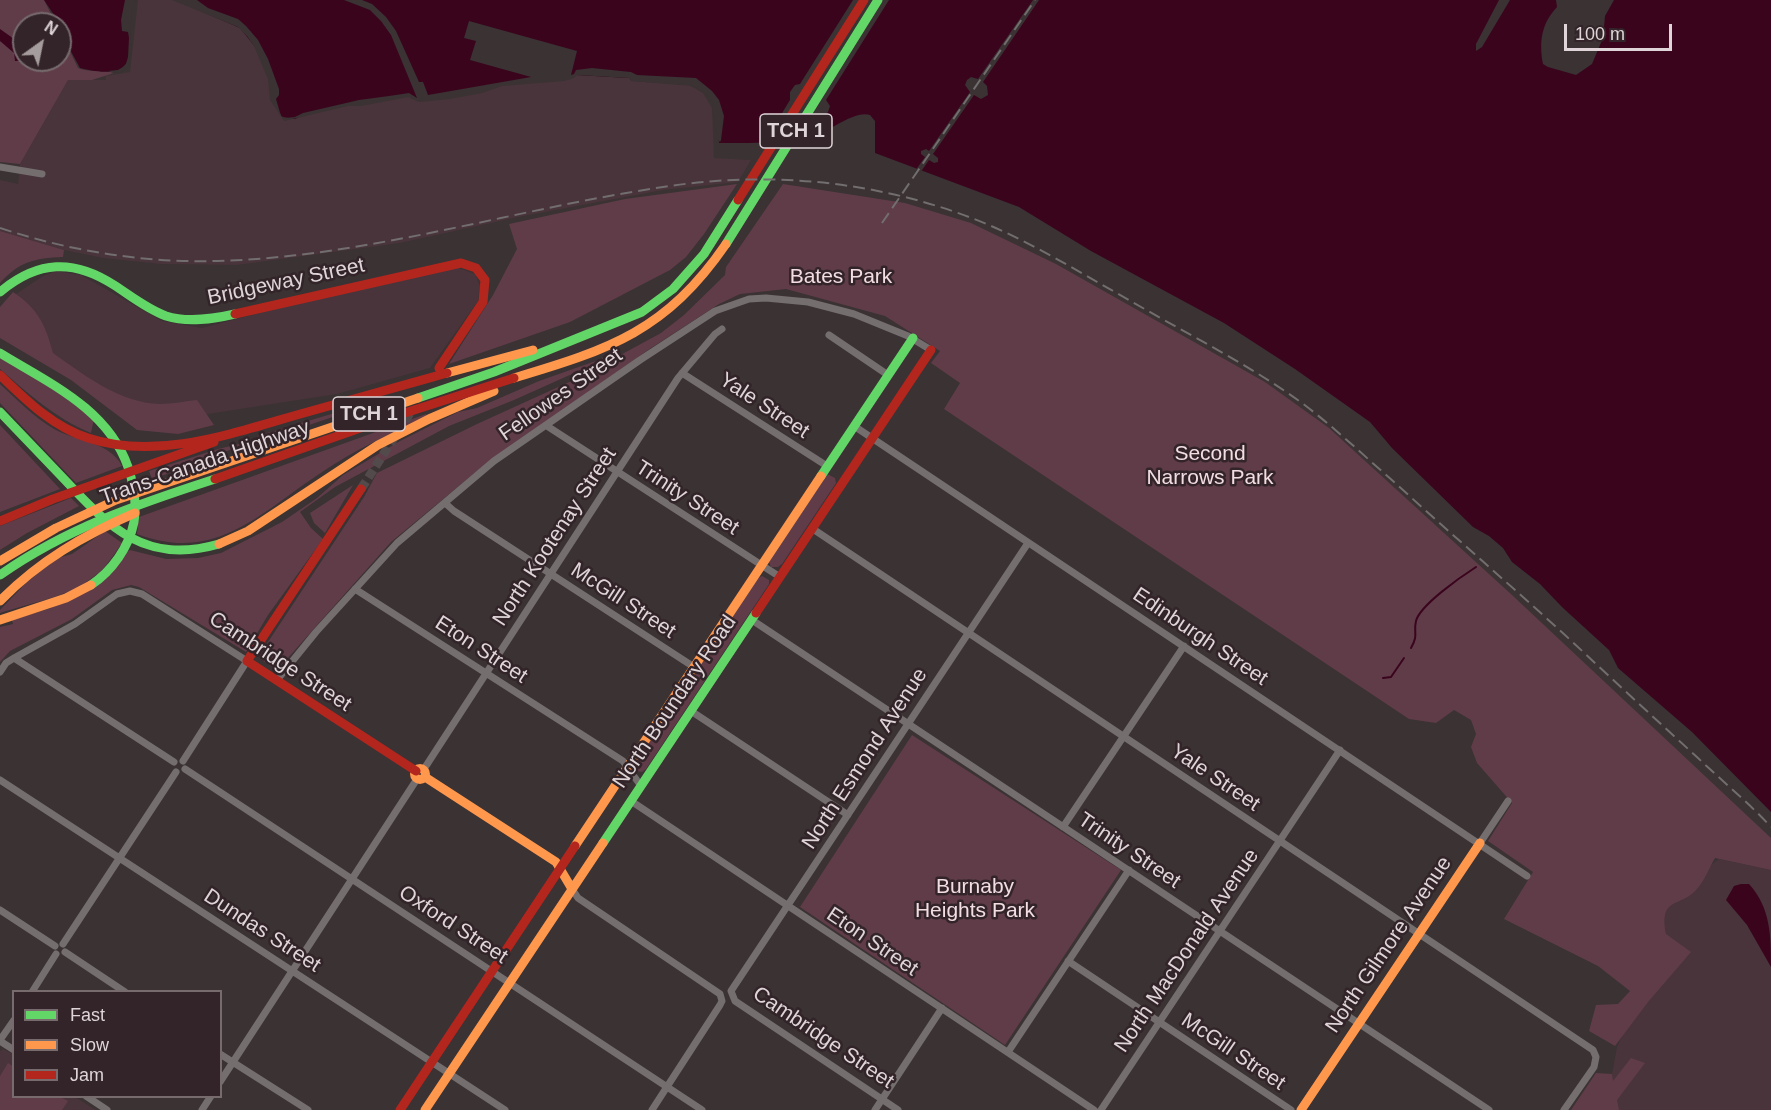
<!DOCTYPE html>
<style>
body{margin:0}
#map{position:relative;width:1771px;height:1110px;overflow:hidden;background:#3a3233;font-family:Arial,sans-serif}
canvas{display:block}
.legend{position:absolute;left:12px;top:990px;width:210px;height:108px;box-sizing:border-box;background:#322428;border:2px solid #776b6e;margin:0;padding:8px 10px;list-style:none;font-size:18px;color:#dfd5d8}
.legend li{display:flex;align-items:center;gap:12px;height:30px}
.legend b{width:30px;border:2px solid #776b6e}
.north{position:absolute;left:12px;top:12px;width:60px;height:60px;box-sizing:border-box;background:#322428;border:2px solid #776b6e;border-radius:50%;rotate:33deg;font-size:16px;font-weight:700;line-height:24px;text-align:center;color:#dfd5d8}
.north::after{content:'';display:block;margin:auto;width:21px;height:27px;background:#a59c9e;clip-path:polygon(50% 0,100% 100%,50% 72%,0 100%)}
.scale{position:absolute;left:1564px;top:24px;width:108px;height:27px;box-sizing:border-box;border:3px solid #dfd5d8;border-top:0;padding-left:8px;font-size:18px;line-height:21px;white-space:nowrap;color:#dfd5d8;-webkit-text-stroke:4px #322428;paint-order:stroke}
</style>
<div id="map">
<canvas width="1771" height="1110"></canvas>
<ul class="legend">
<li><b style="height:8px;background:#63d668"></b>Fast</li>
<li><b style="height:8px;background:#ff974d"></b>Slow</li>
<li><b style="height:8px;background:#b3261e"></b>Jam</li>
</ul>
<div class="north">N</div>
<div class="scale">100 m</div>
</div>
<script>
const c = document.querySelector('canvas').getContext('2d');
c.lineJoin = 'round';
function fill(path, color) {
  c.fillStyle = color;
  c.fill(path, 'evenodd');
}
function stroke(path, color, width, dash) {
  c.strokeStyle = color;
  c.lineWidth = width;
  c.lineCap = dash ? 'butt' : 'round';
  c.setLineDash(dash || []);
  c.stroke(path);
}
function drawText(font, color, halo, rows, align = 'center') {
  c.font = font + ' Arial,sans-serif';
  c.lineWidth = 5;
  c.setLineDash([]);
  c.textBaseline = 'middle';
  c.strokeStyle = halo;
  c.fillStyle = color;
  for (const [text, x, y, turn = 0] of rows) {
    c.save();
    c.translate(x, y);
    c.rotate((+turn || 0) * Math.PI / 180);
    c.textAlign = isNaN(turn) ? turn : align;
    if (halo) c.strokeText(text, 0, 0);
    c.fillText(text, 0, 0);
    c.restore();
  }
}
const built = new Path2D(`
 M138,0H175L236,25L248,35L303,115L354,104L407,95L577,75L629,78L631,81L689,85L703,93L712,108L714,158L751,160L738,182L663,190L518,217L400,243L237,265L161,264L103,258L64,250L0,231V180L18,184L20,164L68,80H106V76L130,72Z
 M456,267L475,274L480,286L478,301L430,368L337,394L150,423L0,318L10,298L43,276L56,271L81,275L162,321L202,328L294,304Z
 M1719,859L1771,870V1110H1614L1612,1074L1617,1047L1628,1023L1647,939L1674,892Z
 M3,1049L13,1054L14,1096L75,1097L96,1110H0V1051Z`);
const green = new Path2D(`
 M0,0H44L56,24H24V60H60V31L78,68C89,73 102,69 114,73L92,80H68L20,164L0,162Z
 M737,184L704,234L686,257L670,270L570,322L449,364L493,295L517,249L509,224L625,199Z
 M783,184L905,203L971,223L1056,264L1265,382L1329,428L1512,595L1771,838V870L1715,858C1709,868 1704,882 1696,890C1680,908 1659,896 1666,934L1691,952L1648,1002L1615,1046L1589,1031L1596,1005L1618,1004L1630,991L1598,966L1504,919L1533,872L1488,841L1512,803L1477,763L1471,747L1476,734L1471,720L1454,710L1436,723L1409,719L944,409L960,383L931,363L940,351L885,316L786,289L740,294L719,304L651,348L477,471L391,542L279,668H273L259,658L260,654L364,497L377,473L477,424L578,378L661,333L684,315L725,275L726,267Z
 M0,231L64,250L63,257C34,258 19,262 0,283Z
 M13,292C39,310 45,324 53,353C84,375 120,403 160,404C173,404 185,401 197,400L214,425L178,434L137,430L71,380L0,338V307Z
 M621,352L514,400L449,426L335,487L300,512L311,528L323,539L268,615L246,652L139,587L131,585L112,590L72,619L10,651L0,662V627L13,624L12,620L51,608L130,550L166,559L198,558L221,553L282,522L317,498L343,475L400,441L458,412L477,408L539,381Z
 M0,357L64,396L94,419L91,433C55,418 29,394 0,369Z
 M0,384C17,400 34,417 54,429C77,442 109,441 122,466L76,483L0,403Z
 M362,405L365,406L259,442L257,436Z
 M426,414L427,416C391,433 355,450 322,472C260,513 216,564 137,534L139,517Z
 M0,425L60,489L0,512Z
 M248,442L202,462L152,479L149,471L218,449Z
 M827,474L835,478L836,483L782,564L778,567H771L769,562Z
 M353,485L325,533L314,523L310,513Z
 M71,498L79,506L27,533L0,550V526Z
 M105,531L122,543C113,556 105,569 92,579C70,596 27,604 0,613V610L27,582L58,558L72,554Z
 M762,576L769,580V584L646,769L642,772L637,771L634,765L758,578Z
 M912,735L1121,870L1005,1045L800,907Z
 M1631,1058L1645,1063L1617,1100L1619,1110H1571L1596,1073L1612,1074L1613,1081Z
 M8,1063L13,1066L14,1096L60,1097L68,1101L62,1110H0V1076Z`);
const water = new Path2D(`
 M44,0H133C122,43 151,85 80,68L60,31V24Z
 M175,0H1556L1557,7C1541,24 1539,42 1543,64L1548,67L1576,75L1592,64L1603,38L1605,16L1614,0H1771V812L1692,732L1618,668L1609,650L1562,607L1540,584L1512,562L1503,548L1489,536L1473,527L1392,448L1370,422L1295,369L1224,323L1091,251L1019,207L875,153V121L870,115C854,110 829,132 813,136C783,144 750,143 719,143C718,130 719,114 713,101C700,74 657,81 632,80L629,78L577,75L502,85L417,100L409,96L354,104L303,115L295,119L282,117L273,101L270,78L256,48L240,28Z
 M0,29L24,46V55L18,61H15L14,53L0,41Z
 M1741,884H1749C1771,908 1771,937 1771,967L1747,925L1726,900L1734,886Z`);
const pier = new Path2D(`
 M125,0H136L132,8L130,35L132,49L128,67L122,72L114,73L108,71L118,70L123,67L126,64L128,57L129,38L128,32L122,31L121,20Z
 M172,0H197L208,8L238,19L246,26L258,40L268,59L279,89V95L276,99L281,116L285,118L295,117L303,113L359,100L389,96L409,93L417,98L391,35L381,21L370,10L344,0H362L372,4L386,17L396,31L419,82H423L428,95L531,77L470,60L476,41L464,38L469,21L577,51L571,75L574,74L576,70L592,68L631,72L637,75L696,78L712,91L719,100L724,116L721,140L720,142L717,139L712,102L705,93L693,86L632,81L629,78L577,75L574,78L564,81L502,86L482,93L449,99L419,102L408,97L361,106H348L284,121L270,100L268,79L254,46L247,36L238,27Z
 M853,0H889L826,100L830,106L828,112L822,117H815L801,141L762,146L790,100V92L795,85L800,84Z
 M1033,0H1039L983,82L987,86L988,95L981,99L974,95L933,154L938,158V162L934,163L929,160L920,173L915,171L925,157L921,154V151L926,149L929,151L970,92L965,85L967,80L971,77L978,79Z
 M1499,0H1510L1482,47L1476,51V44Z`);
const stream = new Path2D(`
 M1411,648C1419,634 1413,633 1416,621C1420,605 1462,576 1476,567
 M1383,678L1391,677L1404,658`);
const secondaryTunnel = new Path2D(`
 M361,489L412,410`);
const street = new Path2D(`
 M0,167L42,174
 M829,335L888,375
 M682,373L827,466
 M547,426L780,577
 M854,426L1527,876
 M445,503L454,511L694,667
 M813,529L1593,1050L1596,1057L1594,1067L1564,1110
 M355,589L623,761L641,786
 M752,620L1489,1110
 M14,658L174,762
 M0,672L6,663L14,658L75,624L117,594L130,591L142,594L247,661L183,761
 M277,680L316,632L397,543L494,461L640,360L715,311L749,299L766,298L808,302L854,314L908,336L931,350
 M691,711L848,815
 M185,769L702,1110
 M424,769L678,378L715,334L722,329
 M0,780L505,1110
 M631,801L1094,1110
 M1063,827L1184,646
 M1480,843L1508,801
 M572,889L578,898L720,994L722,1001L720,1005L652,1110
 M0,910L55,946
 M63,944L176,772
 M65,952L125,992
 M1068,961L1291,1110
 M32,992L56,954
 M0,1040L14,1020
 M0,1041L14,1050
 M1008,1052L1129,870
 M220,1054L308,1110
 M220,1082L417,779
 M86,1096L107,1110
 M202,1110L211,1096
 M875,1110L942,1008
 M898,1110L735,1001L731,991L1028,543
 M1101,1110L1340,750`);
const fast = new Path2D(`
 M726,244L878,0
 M0,292C38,260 74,259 114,285C131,296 147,309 166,316C188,323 213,319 235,314
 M0,353C49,383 108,409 128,467C134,485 137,503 134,522C129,547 112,571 91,585
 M418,398L494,372L642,312L673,289L704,254L738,200
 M0,412C21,434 43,457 64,479C111,529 146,565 219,544
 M821,476L913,338
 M0,575C67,528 138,504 215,479
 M603,843L756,613`);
const slow = new Path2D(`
 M447,373L533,350
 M514,378C611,349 666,331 726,244
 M219,544L248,531L378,445L429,419L494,391
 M0,561L56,528L116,500L418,398
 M0,601C39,561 84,535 135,513
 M0,620L66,598L91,585
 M414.5 774a5.5 5.5 0 1 1 11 0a5.5 5.5 0 1 1-11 0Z
 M425,777L556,862L572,889
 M575,846L821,476
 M425,1110L603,843
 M1301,1110L1480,843`);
const jam = new Path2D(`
 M738,200L864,0
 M235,314L461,263L476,268L485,280L483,302L439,368
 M0,375C26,400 53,427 88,438C161,462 241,430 311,411C357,398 402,386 447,373
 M215,479L386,419L514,378
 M361,489L247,661L416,771
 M0,521L53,499L214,442
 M756,613L931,350
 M400,1110L575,846`);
const rail = new Path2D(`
 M882,223L1035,0
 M0,228C70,251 143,263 217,261C368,257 514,209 663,187C765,171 871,180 969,217C1025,238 1077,271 1129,300C1187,334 1248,364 1302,403C1334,427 1363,455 1393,481C1450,533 1508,583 1565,635C1609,676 1653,717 1698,758C1722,781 1748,802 1771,827`);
const shields = [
 [796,131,72],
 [369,414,72]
];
const shieldNames = [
 ["TCH 1",796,131],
 ["TCH 1",369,414]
];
const parkNames = [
 ["Bates Park",841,277],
 ["Second",1210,454],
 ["Narrows Park",1210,478],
 ["Burnaby",975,887],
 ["Heights Park",975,911]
];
const streetNames = [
 ["Bridgeway Street",286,282,-12],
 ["Fellowes Street",561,395,-35],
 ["Yale Street",764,406,33],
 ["Trans-Canada Highway",205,463,-19],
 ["Trinity Street",687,498,33],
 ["North Kootenay Street",555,537,-57],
 ["McGill Street",623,601,33],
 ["Edinburgh Street",1200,637,34],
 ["Eton Street",481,650,33],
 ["Cambridge Street",280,662,33],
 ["North Boundary Road",675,702,-56],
 ["North Esmond Avenue",865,759,-57],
 ["Yale Street",1215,778,34],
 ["Trinity Street",1129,851,34],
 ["Oxford Street",453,925,33],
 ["Dundas Street",262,931,33],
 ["Eton Street",872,942,34],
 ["North Gilmore Avenue",1389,945,-56],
 ["North MacDonald Avenue",1187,951,-56],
 ["Cambridge Street",823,1038,34],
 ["McGill Street",1233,1052,34]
];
fill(built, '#48343a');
fill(green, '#603c49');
fill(water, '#3a041d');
fill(pier, '#3a3233');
stroke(stream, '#3a041d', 2);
stroke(secondaryTunnel, '#534a4c', 9, [9, 4.5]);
stroke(street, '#746e6f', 7);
stroke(fast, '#63d668', 9);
stroke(slow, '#ff974d', 9);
stroke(jam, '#b3261e', 9);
stroke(rail, '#726d6e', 2, [12, 6]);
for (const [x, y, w] of shields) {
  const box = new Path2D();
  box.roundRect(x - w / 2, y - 17, w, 34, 4.5);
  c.fillStyle = '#322428';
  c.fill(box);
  stroke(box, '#dfd5d8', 1.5);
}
drawText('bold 20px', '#dfd5d8', null, shieldNames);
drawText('21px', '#f2dde3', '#322428', parkNames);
drawText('21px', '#dfd5d8', '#322428', streetNames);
</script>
